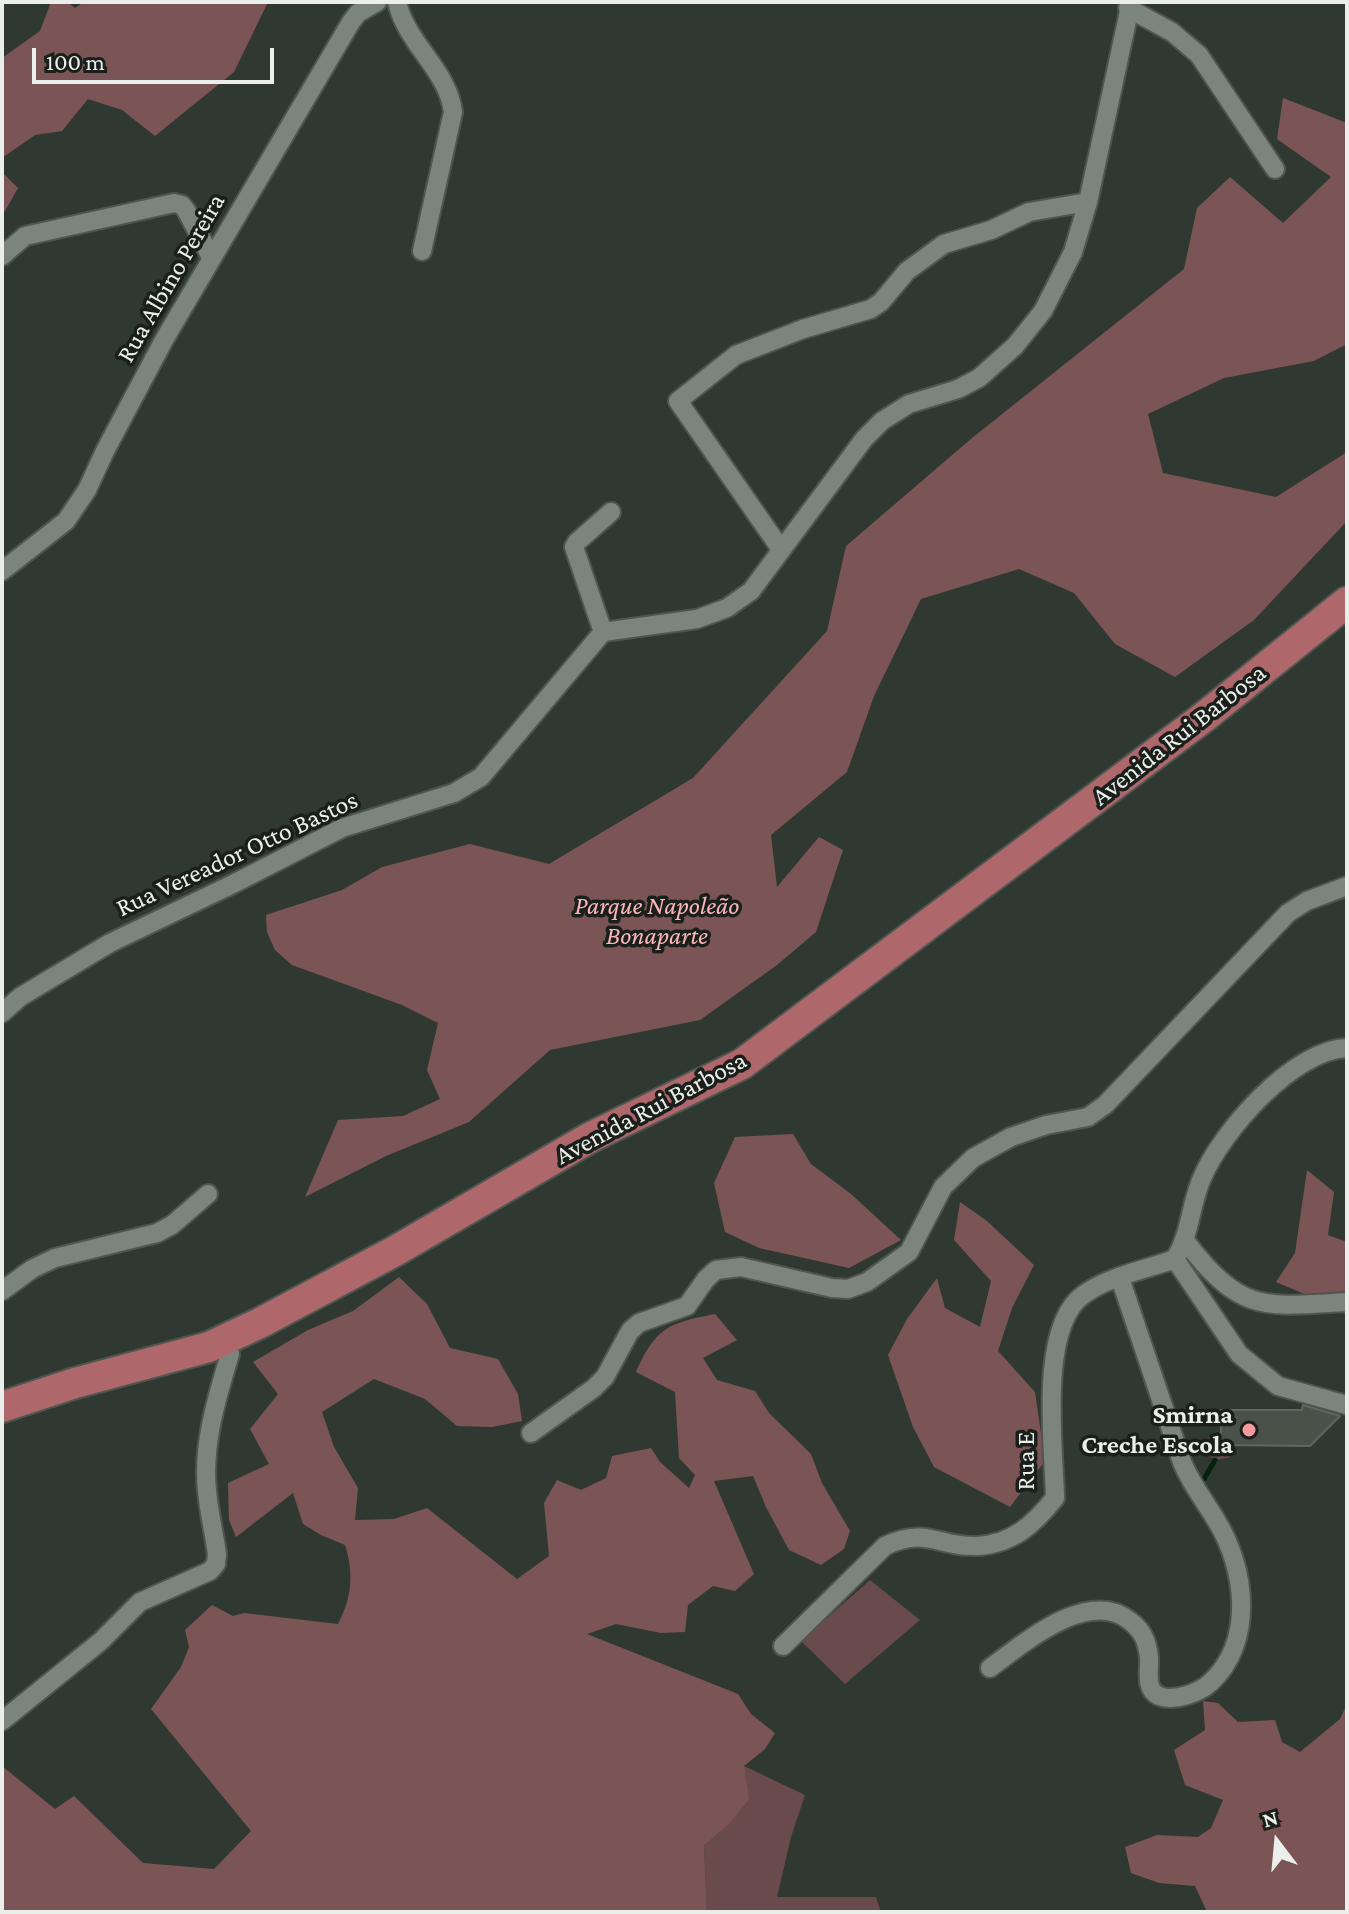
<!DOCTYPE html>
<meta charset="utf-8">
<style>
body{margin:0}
#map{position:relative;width:1349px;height:1914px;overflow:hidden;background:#303931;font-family:"Crimson Pro",serif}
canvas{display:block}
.frame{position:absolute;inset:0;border:4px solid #eaefeb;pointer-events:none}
.north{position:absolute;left:1237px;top:1802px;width:80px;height:80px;-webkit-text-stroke:6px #1b1f1b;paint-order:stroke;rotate:344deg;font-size:22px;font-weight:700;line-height:32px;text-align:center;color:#eaefeb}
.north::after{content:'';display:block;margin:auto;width:28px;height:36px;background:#eaefeb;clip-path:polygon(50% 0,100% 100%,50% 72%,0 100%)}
.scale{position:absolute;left:32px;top:48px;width:242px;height:36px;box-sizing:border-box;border:4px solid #eaefeb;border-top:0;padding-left:10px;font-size:24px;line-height:28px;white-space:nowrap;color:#eaefeb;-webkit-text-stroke:6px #1b1f1b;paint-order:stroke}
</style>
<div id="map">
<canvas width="1349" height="1914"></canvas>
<div class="frame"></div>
<div class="north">N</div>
<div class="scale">100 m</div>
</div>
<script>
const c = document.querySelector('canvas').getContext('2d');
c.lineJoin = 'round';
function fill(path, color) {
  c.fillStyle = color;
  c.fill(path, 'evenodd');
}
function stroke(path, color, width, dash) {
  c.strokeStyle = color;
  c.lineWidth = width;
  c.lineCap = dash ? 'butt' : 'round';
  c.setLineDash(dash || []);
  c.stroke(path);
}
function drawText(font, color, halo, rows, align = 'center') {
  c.font = font + ' "Crimson Pro",serif';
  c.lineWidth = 7;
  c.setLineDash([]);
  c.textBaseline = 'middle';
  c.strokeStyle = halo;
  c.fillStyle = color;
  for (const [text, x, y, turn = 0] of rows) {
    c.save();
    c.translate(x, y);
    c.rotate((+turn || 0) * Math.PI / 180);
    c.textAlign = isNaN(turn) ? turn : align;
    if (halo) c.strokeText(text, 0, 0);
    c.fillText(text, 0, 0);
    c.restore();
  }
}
const green = new Path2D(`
 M1210,1436L1228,1452L1227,1454L1231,1457L1215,1460L1202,1449V1445Z
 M870,1580L920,1620L845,1684L801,1641Z
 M744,1766L805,1795L791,1837L777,1897H876L881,1912H707L704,1846L729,1824Z`);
const forest = new Path2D(`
 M51,2H67L75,8L84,2H268L234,72L155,136L122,110L88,99L62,131L35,135L2,158V58L40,31Z
 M1283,98L1347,123V344L1314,361L1224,378L1148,414L1163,473L1276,497L1347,452V521L1254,620L1175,677L1115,644L1074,593L1019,569L921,599L874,696L847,772L771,835L777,887L819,837L843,850L816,932L777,965L700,1020L550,1050L469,1122L386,1156L305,1197L338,1120L403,1116L440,1099L427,1070L438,1023L402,1005L292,965L275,950L267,932L266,915L342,890L382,867L470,844L549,864L693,778L827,631L846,546L972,438L1184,269L1197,208L1230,177L1283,223L1331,177L1277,139Z
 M2,172L18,188L5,211L2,212Z
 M793,1134L811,1164L851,1194L901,1240L849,1268L759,1248L725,1232L714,1183L735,1137Z
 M1307,1170L1334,1192L1328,1235L1347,1242V1316L1340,1309L1276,1282L1295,1253Z
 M960,1202L987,1221L1034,1265L1012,1308L998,1351L1035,1392L1045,1461L1010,1507L934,1467L913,1427L888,1355L907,1319L937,1278L945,1308L980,1327L991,1281L954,1240Z
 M399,1277L427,1304L450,1348L498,1359L518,1394L522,1421L492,1427L457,1426L425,1399L374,1379L322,1412L334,1447L358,1488L355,1520L394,1519L427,1508L517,1579L549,1556L544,1503L557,1480L581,1490L606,1478L612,1456L651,1448L660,1462L689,1488L695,1475L679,1458L675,1392L636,1372C656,1327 669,1323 715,1314L737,1340L703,1358L717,1380L755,1391L769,1413L811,1454L822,1483L850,1531L844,1549L821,1565L789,1550L766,1507L753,1476L714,1481L754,1574L735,1591L713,1586L688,1605L685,1632L661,1633L616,1624L587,1634L738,1694L751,1714L775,1733L765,1749L744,1766L749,1799L729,1824L704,1846L707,1912H2V1766L55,1809L74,1796L143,1863L214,1869L251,1831L151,1709L181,1667L189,1647L185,1630L212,1605L233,1616L244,1613L338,1624C352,1597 354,1574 345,1545L321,1535L303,1524L293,1493L236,1537L229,1520L228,1483L269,1464L250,1429L278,1394L253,1362L308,1330L353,1311Z
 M1203,1701L1218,1703L1238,1722L1275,1720L1282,1742L1300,1752L1340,1719L1347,1704V1912H1207L1195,1886L1159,1883L1131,1873L1125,1847L1157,1835L1198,1837L1211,1828L1223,1800L1185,1785L1174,1750L1205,1730Z`);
const stream = new Path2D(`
 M1204,1479L1215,1460`);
const building = new Path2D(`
 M1303,1405L1340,1416L1310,1446L1221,1445V1410H1302Z`);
const street = new Path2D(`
 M397,2C406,43 448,70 453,112L422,251
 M1128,8L1172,32L1199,55L1275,169
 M2,256L25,236L174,203L182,205L186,210L211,257
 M780,548L678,401L736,355L803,329L871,309L881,302L907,271L944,244L991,230L1029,212L1088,202
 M2,571L66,521L87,490L105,451L164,340L351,22L358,13L377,2
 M603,632L574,547L577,542L611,512
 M2,1013L20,997L110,943L233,884L342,828L454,793L481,777L603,632L697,619L727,608L751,591L864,439L882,421L909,404L958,389L979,378L1015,346L1043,311L1073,252L1088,202L1131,2
 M1186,1242C1241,1313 1262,1307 1347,1302
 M1175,1259C1191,1233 1190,1205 1202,1178C1222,1131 1293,1050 1347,1048
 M1175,1259L1239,1354L1278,1386L1347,1405
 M2,1291L32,1269L55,1258L157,1233L172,1225L208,1194
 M531,1433L594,1388L605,1377L630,1331L639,1323L687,1306L706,1279L716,1270L741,1267L832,1288L848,1289L867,1282L909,1252L943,1187L973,1158L1011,1137L1046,1125L1088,1117L1105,1105L1288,913L1307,901L1347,886
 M783,1646L885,1546C927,1526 940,1548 977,1546C1013,1544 1034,1524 1055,1498C1054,1448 1038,1328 1083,1295C1109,1276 1145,1270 1175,1259
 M990,1668C1023,1644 1088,1587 1130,1621C1143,1631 1147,1641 1149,1657C1150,1670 1144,1689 1159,1696C1173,1702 1199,1693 1210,1683C1255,1642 1246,1568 1216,1520C1204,1500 1191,1484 1182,1462L1120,1278
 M2,1721L101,1641L140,1602L210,1571L216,1564L217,1554C214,1533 209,1512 207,1491C202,1445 217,1397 230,1354`);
const primary = new Path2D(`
 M2,1407L75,1383L209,1347L260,1323L395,1251L591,1137L742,1064L1204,717L1347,602`);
const markers = [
 [1249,1430,8,"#f59b9d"]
];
const streetNames = [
 ["Rua Albino Pereira",171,278,-60],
 ["Avenida Rui Barbosa",1179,735,-38],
 ["Rua Vereador Otto Bastos",237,854,-25],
 ["Avenida Rui Barbosa",651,1108,-28],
 ["Rua E",1026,1461,-90]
];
const parkNames = [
 ["Parque Napoleão",657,906],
 ["Bonaparte",657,936]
];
const poiNames = [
 ["Smirna",1233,1415],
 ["Creche Escola",1233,1445]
];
fill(green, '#6a4b4c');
fill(forest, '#7b5555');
stroke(stream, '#07220c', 5);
fill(building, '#495149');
stroke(building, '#5f6860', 2);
stroke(street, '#4f5650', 22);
stroke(primary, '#4f5650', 34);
stroke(street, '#7c857d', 18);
stroke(primary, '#ae676a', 30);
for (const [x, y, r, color] of markers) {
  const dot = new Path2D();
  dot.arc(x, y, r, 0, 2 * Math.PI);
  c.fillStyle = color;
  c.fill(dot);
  stroke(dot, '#1b1f1b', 3);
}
drawText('26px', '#eaefeb', '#1b1f1b', streetNames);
drawText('italic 26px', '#fcb6b7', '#1b1f1b', parkNames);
drawText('bold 26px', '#eaefeb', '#1b1f1b', poiNames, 'right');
</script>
